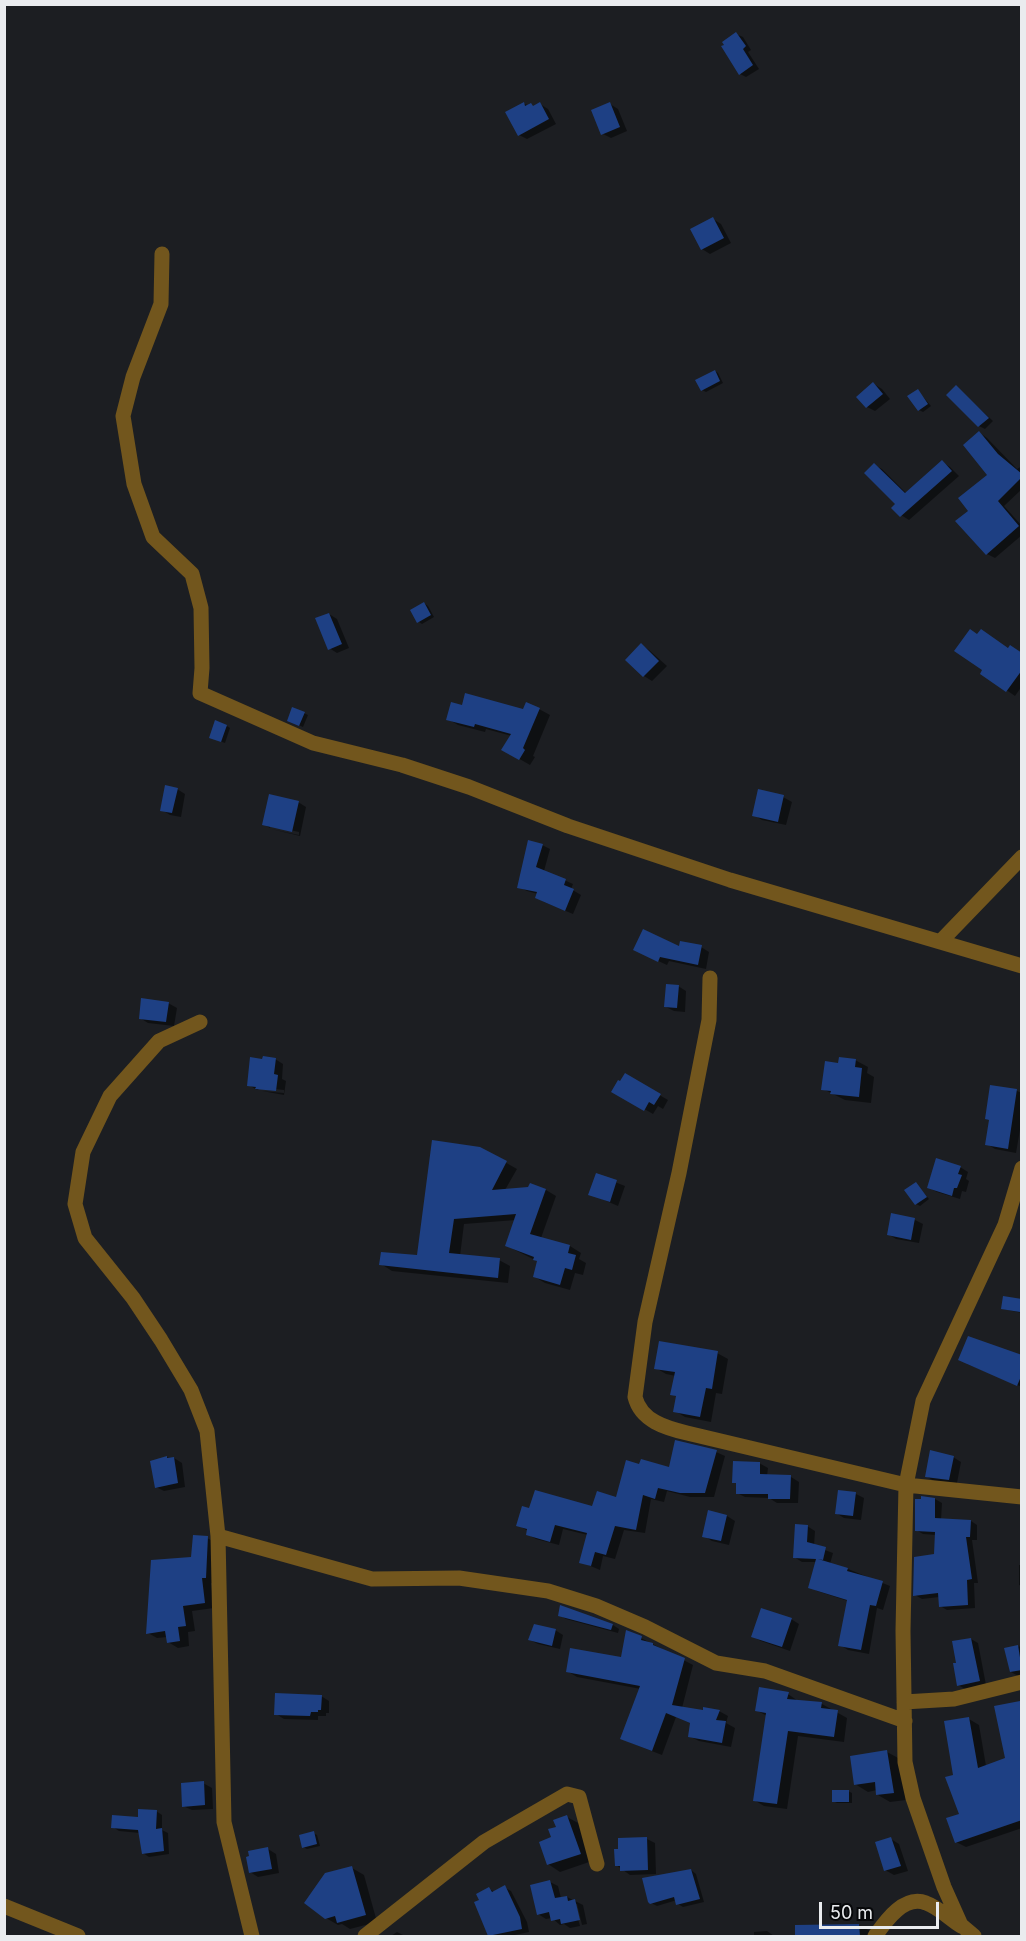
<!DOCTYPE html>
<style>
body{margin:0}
#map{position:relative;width:1026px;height:1941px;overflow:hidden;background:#1c1e22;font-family:Inter,sans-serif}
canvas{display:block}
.frame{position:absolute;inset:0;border:6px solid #eaecef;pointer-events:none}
.scale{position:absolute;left:819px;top:1902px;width:120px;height:27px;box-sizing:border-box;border:3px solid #eaecef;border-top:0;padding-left:8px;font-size:18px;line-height:21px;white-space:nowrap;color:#eaecef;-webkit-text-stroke:4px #07080a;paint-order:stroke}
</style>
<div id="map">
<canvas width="1026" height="1941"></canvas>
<div class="frame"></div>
<div class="scale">50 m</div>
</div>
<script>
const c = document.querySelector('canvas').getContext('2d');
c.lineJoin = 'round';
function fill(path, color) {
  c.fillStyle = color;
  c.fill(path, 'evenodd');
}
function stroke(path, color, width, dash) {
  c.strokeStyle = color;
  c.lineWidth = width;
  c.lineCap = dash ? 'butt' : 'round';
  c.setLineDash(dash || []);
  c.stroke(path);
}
const shadow = new Path2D(`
 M736,34L743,37L751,50L748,52L759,69L746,77L740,74Z
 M524,104L535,107L540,104L548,109L556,124L527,139L519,135Z
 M610,104L618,109L627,131L611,138L603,134Z
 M713,219L721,224L731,243L710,254L702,249Z
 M715,371L718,373L723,383L706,392L702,390Z
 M874,384L882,389L890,399L875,411L867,407Z
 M956,387L993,421L985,429L979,426Z
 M918,391L931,406L923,412L919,410Z
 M980,433L987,438L1017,469L1022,466V489L1004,506L1022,526V535L995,558L987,554L970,511L989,476Z
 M942,462L950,467L959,476L909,520L901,515L897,504L874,465L882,469L907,494Z
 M424,603L428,606L434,617L422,624L419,622Z
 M329,614L337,619L349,648L337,653L329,648Z
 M978,635L1022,654V686L1015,696L982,673L984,670Z
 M641,645L649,650L667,666L652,681L644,676L627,660Z
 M293,708L308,715L303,727L292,722Z
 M539,709L550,715L533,756L535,757L530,765L504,750L512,736L486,729L485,732L458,725L448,719Z
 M227,726L230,728L225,743L214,739Z
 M177,789L185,794L181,817L170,815L162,810Z
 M783,797L792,802L786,825L762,820L754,815Z
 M298,802L306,807L300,836L271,829L299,835V832L270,826V828L263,824Z
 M542,845L550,849L544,871L573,884L571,889L581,895L573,914L544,902L537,898L538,894L527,891L519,887Z
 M701,947L709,952L706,969L669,961L667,965L643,954Z
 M678,986L686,991L685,1012L674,1011L666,1007Z
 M168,1003L177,1008L174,1026L148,1023L140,1018Z
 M275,1059L283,1064L282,1079L286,1081L284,1095L262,1091L284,1093V1090L256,1087L259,1090H257L249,1085Z
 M855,1060L868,1067L867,1073L874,1077L871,1103L845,1100L823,1089L839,1064Z
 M625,1075L668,1100L663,1109L658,1106L653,1114L613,1091Z
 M992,1087L1017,1091L1022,1093V1118L1016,1153L995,1149L987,1144L991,1121L986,1119Z
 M480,1148L517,1169L505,1190H546L556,1196L541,1238L570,1246L581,1253L579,1259L586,1263L583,1275L575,1273L570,1290L545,1283L535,1277L539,1262L507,1246L516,1220L464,1224L460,1256L499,1260L510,1266L508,1283L392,1271L381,1264L418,1257Z
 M960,1167L968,1172L966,1179L969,1181L966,1192L962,1191L960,1199L937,1192L929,1188Z
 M597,1175L625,1186L618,1206L590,1194Z
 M916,1184L929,1199L920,1206L916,1204Z
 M915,1220L923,1224L919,1243L896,1239L888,1234Z
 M1022,1301V1313L1003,1309Z
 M717,1353L728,1359L722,1394L716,1393L711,1422L685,1417L675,1411L677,1397L672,1394L676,1376L666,1374L656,1368Z
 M1022,1357V1387L967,1364Z
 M716,1452L725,1456L714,1497H690L667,1491L664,1502L651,1499L645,1533L624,1530L615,1559L603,1556L600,1570L581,1562L588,1535L563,1529L559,1545L536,1539L527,1534L528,1531L518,1525L593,1508L617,1499L640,1466L670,1468Z
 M166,1457L174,1458L182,1463L185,1487L164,1491L156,1487Z
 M953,1457L961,1462L957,1483L934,1481L926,1476Z
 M759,1463L768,1468L767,1476L791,1477L799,1482L798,1503H777L769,1498L745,1497L737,1493L738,1484L734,1482Z
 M856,1494L864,1498L861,1520L844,1518L836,1513Z
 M922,1498L935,1499L942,1503L941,1520L971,1521L977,1525V1540H972L978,1583H974L975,1608L947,1610L940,1606L939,1597L922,1599L915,1595L935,1555L936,1535L923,1534L916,1530Z
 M709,1512L727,1516L735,1521L729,1545L712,1541L704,1536Z
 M807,1526L815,1531L814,1546L833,1553L830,1564L848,1569L890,1586L883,1610L877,1608L869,1654L848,1650L840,1645L848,1601L817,1591L810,1587L816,1562H802L794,1557Z
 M207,1538L217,1543L215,1583H211L214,1608L192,1611L195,1631L188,1632L189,1646L178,1648L168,1642L167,1637L157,1638L148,1633L193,1558Z
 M1019,1565H1022V1586L1019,1585Z
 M559,1615L613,1625L619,1629L618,1633L566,1619Z
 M791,1619L799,1624L790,1651L761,1641L753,1637Z
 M555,1630L563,1635L560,1649L538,1644L530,1640Z
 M641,1638L693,1665L682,1708L704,1712L719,1711L728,1716L726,1723L735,1728L731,1747L699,1741L689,1736L692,1724L676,1717L662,1755L631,1743L622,1738L641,1689L577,1677L567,1671L622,1659Z
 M971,1639L978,1643L986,1685L965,1689L958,1685L957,1664Z
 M1022,1646V1677H1020L1011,1672L1006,1649Z
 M788,1694L798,1701L822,1704L847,1718L844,1742L798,1736L787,1809L764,1806L754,1800L767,1716L756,1710Z
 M321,1696L329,1701V1713H326V1716H318V1720L284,1719L276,1714Z
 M1019,1702L1022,1703V1828L966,1847L956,1842L960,1815L954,1776L969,1719L979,1725L986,1766L1006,1759Z
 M887,1752L900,1759L906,1800L890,1802L878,1795L877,1790L868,1792L855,1784Z
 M203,1783L212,1788L213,1809L192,1810L183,1806Z
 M848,1791L852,1793V1803H837L833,1801Z
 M156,1811L162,1815V1830L168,1833L169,1854L149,1857L143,1853L140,1833L119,1831L113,1827Z
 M567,1817L580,1824L592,1861L560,1872L548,1864L553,1838L557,1828Z
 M313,1833L317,1835L320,1846L307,1849L303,1847Z
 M647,1839L655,1843L656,1874L630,1875L616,1865L620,1850Z
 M891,1839L899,1844L908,1871L894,1875L885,1870Z
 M268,1849L276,1854L279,1873L258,1877L250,1872Z
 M352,1868L364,1875L377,1922L350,1929L342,1924L338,1925L326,1918Z
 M691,1870L696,1874L704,1902L683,1907L678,1904L677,1900L657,1906L651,1903Z
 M550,1882L558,1886L561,1898L567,1897L583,1905L587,1924L582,1925L577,1904H574L580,1926L570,1928L564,1924L560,1925L552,1918L546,1919L538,1914Z
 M504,1887L511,1891L527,1922L529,1932L510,1936L490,1935L481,1900L489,1889L495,1892Z
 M859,1925L872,1932V1936H807V1927Z
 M767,1931L774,1936H754V1932Z
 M397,1932L405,1936H391Z`);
const building = new Path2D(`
 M736,32L746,46L743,49L753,65L739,75L721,46L724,45L722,42Z
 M524,102L525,106L531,103L533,106L540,102L549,119L518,136L505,112Z
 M610,102L620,127L601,135L591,110Z
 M713,217L724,238L701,250L690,229Z
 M715,370L720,381L701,391L695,380Z
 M873,382L883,394L866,408L856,397Z
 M956,385L989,418L978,427L946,395Z
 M918,389L928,404L918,411L907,396Z
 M979,431L998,454L1022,474V477L998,501L1019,526L986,555L955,521L968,511L958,498L987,475L963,445Z
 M942,460L952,471L900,517L891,508L895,504L864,473L874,463L905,493Z
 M424,602L431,615L417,623L410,610Z
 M329,613L342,644L328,650L315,618Z
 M970,629L977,634L981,629L1008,648L1010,645L1022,653V670L1006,692L980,674L982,670L954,651Z
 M641,643L659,661L643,677L625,660Z
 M465,693L523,709L526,702L540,708L523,748L525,750L519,760L501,750L511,734L475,724L474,727L446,720L451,702L462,705Z
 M292,707L305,712L299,726L287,721Z
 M215,720L227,725L221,742L209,738Z
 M165,785L178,788L172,813L160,811Z
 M758,789L784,795L778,822L752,816Z
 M269,794L299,801L292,832L262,825Z
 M528,840L543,844L536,867L566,879L564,885L574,889L565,911L535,898L537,892L517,888Z
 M643,929L679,946L680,941L702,945L698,965L660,957L658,962L633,950Z
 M666,984L679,985L677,1008L664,1007Z
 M141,998L169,1002L166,1022L139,1019Z
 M263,1056L276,1058L274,1074L278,1075L276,1091L255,1089L256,1087L247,1086L250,1057L262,1059Z
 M839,1057L856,1059L855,1067L862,1068L859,1097L830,1094L831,1091L821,1090L825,1061L838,1063Z
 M625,1073L661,1094L654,1105L649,1102L644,1111L611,1092L618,1080L620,1081Z
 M990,1085L1017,1089L1008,1149L985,1145L989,1120L985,1119Z
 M432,1140L480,1147L507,1161L492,1190L528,1187L530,1183L546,1189L530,1234L570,1245L568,1253L576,1255L572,1270L565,1268L560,1285L533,1277L537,1261L533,1260L534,1257L505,1246L516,1214L454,1219L449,1253L500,1258L498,1278L379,1265L381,1252L417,1255Z
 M936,1158L961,1166L958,1174L962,1175L957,1188H954L952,1196L927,1188Z
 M596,1173L617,1180L610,1202L588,1195Z
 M916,1182L927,1197L915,1205L904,1190Z
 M891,1213L915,1218L911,1240L887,1235Z
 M1003,1296L1022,1299L1020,1312L1001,1309Z
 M968,1336L1022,1355V1374L1017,1386L958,1360Z
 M659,1341L718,1351L712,1389L706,1388L700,1417L673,1412L676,1396L670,1395L675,1372L654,1369Z
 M675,1440L717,1450L705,1493H680L658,1488L655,1499L643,1495L636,1530L615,1526L606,1555L595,1552L591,1566L579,1563L587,1533L555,1525L550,1542L526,1535L527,1529L516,1526L522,1506L529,1508L535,1490L592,1506L597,1491L616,1497L626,1460L639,1464L641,1459L669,1467Z
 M930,1450L954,1456L949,1480L925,1477Z
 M167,1456V1458L174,1457L178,1483L155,1488L150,1461Z
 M733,1461L760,1462V1474L791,1475L790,1499H768V1494H736V1483H732Z
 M838,1490L856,1492L853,1516L835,1514Z
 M921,1496L935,1498V1518L971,1520L970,1537H966L972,1579L967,1580L968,1605L939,1607L938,1593L913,1596L914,1557L934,1554L935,1532L915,1531V1499H921Z
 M708,1510L727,1515L721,1541L702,1537Z
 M795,1524L808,1525L807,1542L826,1547L823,1560L818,1559L848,1568L847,1571L883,1581L876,1606L870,1605L861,1650L838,1646L847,1600L808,1588L816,1559L793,1558Z
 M193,1535L208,1536L206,1578H202L205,1603L183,1606L186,1626L178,1627L180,1641L167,1643L165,1631L146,1634L151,1560L191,1557Z
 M560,1605L613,1624L611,1630L558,1616Z
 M761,1608L792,1618L782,1647L751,1637Z
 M534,1624L556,1629L552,1646L528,1640Z
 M626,1630L642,1636L641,1640L653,1643V1645L685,1658L672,1705L703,1710V1707L720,1710L716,1720L726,1721L722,1743L688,1737L690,1723L666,1713L652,1751L620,1739L640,1686L566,1672L570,1648L621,1657Z
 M971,1638L980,1681L957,1686L953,1663H956L952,1641Z
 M1018,1645L1022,1670L1010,1672L1004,1648Z
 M759,1687L789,1692L787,1699L822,1702L821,1708L838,1710L834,1737L788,1731L777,1804L753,1801L766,1713L755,1711Z
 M275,1693L322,1695L321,1710H318V1712H311L310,1716L274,1715Z
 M1020,1701L1022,1710V1820L955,1843L946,1818L959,1814L945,1777L953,1775L944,1721L969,1717L978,1768L1005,1758L994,1706Z
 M887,1750L894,1793L876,1795L875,1782L854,1785L850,1756Z
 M204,1781L205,1805L182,1807L181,1783Z
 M832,1790H849V1802H832Z
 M138,1809L157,1810L156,1829L162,1828L164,1851L142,1854L138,1830L111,1828L112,1815L138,1817Z
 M567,1815L581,1854L547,1865L539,1842L551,1837L548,1829L556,1827L553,1820Z
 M314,1831L317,1844L302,1848L299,1835Z
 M647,1837L648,1870L620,1871V1866H615L614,1849H618V1838Z
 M891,1837L901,1866L884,1871L875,1842Z
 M268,1847L272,1869L249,1873L246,1857L249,1856L248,1851Z
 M352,1866L366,1915L337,1923L335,1916L325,1919L304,1903L325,1873Z
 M691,1869L700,1899L676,1905L674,1897L650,1904L648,1902L642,1878Z
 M550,1880L555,1898L567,1896L568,1901L575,1899L580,1920L561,1924L560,1919L551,1921L549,1912L537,1915L530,1885Z
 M505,1885L520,1917L522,1929L488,1936L474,1902L479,1900L476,1894L489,1887L492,1892Z
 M859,1924L860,1936H795V1925Z`);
const minor = new Path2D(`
 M162,254L161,304L133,377L123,416L134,484L153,537L192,574L201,608L202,668L200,693L313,743L402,765L469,787L568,826L730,880L1022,966
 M941,941L1022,857
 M710,978L709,1020L679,1173L645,1322L635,1397C641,1421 666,1428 687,1433L906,1485L1022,1497
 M200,1022L159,1041L110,1096L83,1152L75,1204L85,1238L133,1298L161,1340L191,1390L207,1431L218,1536L224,1822L252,1936
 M218,1536L372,1579L459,1578L548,1591L596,1606L645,1627L716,1663L765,1671L905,1721
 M904,1702L954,1699L1022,1682
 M4,1906L78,1936
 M365,1936L484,1842L567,1794L579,1797L597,1864
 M875,1936C885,1922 904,1894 926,1903C938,1907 950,1919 961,1926
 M974,1936L961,1925L944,1887L913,1798L905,1762L903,1631L906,1485L923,1401L1005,1225L1022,1168`);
fill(shadow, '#0007');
fill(building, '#1e4084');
stroke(minor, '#72561d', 15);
</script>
